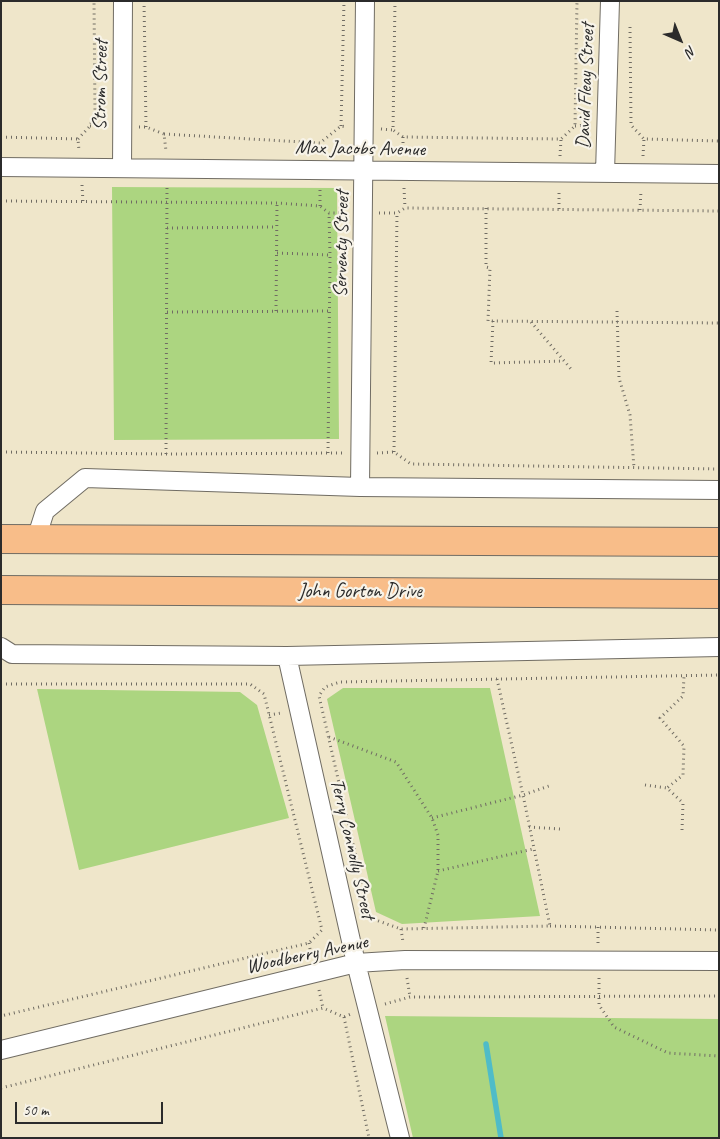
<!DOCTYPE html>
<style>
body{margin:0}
#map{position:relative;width:720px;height:1139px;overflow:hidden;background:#efe6ca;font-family:Caveat,sans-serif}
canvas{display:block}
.frame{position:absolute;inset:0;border:2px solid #2b2b2b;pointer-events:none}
.north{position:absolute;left:655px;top:15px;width:50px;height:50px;-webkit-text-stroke:4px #f7f3e8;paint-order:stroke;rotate:136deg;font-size:14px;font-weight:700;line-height:20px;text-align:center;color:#2b2b2b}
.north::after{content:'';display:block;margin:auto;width:18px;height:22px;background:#2b2b2b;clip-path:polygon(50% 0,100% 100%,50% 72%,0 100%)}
.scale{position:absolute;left:15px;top:1102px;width:148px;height:22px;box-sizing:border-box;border:2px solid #2b2b2b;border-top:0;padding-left:6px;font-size:15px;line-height:18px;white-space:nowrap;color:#2b2b2b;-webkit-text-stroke:4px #f7f3e8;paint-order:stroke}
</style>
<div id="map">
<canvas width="720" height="1139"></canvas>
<div class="frame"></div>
<div class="north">N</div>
<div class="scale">50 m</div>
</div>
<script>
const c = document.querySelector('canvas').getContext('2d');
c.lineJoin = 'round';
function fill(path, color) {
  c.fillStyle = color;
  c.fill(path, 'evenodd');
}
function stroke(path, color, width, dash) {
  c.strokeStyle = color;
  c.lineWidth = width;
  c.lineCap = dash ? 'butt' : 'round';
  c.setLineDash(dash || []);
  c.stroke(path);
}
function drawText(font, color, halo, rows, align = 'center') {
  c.font = font + ' Caveat,sans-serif';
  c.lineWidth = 4.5;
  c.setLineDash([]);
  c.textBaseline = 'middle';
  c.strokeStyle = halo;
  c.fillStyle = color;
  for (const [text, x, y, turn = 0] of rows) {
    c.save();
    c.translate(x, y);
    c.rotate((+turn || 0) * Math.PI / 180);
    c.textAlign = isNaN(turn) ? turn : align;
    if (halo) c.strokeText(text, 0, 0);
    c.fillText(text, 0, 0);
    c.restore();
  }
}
const green = new Path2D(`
 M112,187L337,188L339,439L114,440Z
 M343,688H490L540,916L402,924L376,912L327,699Z
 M37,689L240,692L257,705L289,818L79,870Z
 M385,1016L719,1019V1138H413Z`);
const stream = new Path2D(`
 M486,1044L501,1138`);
const path = new Path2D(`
 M144,1L146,127
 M395,1L393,130L403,137L561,139L575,126L577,1
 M630,27L631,125L644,139L719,141
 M90,126L105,127
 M341,126L344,1
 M575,126L588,125
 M139,127H146L164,134L166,151
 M381,129L393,130
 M164,134L320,143L341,126L347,127
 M1,137L78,139L79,151
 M403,137V155
 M78,139L90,126L95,111L94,1
 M560,156L561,139
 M643,156L644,139
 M82,185L83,202
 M404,188L405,208
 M1,201L277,203L320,206L329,213H346
 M320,206V189
 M486,208V267L490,268L488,321L719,323
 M559,209V190
 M640,210L641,190
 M379,213H397L405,208L719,211
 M167,228L276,227
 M277,253L330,255
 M276,311L277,203
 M617,311L619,378L630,415L634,468
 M167,312L330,311
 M493,321L491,363L564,361
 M531,322L571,369
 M1,452L166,454L343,453
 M394,452L397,213
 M328,453L330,255L329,213
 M377,453L394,452L411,464L719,469
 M166,454L167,187
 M497,679L523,795L550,926L401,929L370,918L319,696L325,687L340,682L719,675
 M1,684H250L264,694L322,930L309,943L1,1016
 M269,715L281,713
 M329,737L396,762L432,818L438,835V871L424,928
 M645,785L667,788
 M432,818L523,795L549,786
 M529,827L560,829
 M682,830L683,803L667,788L683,775L684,746L660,718L683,696L684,676
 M438,871L533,849
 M550,926L719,930
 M598,927V944
 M401,929L403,942
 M309,943L311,955
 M407,978L410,997
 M599,978V1005L614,1027L668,1053L719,1056
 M319,990L323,1008
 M385,1004L410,997L719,996
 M344,1017L369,1138
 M1,1088L323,1008L344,1017L351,1014`);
const street = new Path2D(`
 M1,167L719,174
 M122,168L123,1
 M605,173L610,1
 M360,487L365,1
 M36,539L45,511L85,478L360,487L719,490
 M1,647L12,654L287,656L719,647
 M287,656L356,963L400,1138
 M1,1050L356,963L405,960L719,961`);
const primary = new Path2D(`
 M1,539L719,542
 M1,590L719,594`);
const streetNames = [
 ["Strom Street",101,85,-89],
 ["David Fleay Street",586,86,-88],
 ["Max Jacobs Avenue",360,149,1],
 ["Serventy Street",342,244,-89],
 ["John Gorton Drive",360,592],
 ["Terry Connolly Street",352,849,77],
 ["Woodberry Avenue",307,955,-12]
];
fill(green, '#acd580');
stroke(stream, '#4fbcc8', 5.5);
stroke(street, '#706c63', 20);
stroke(primary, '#706c63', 30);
stroke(path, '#706c63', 3, [1, 4]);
stroke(street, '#fff', 18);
stroke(primary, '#f8bd89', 28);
drawText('20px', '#2b2b2b', '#f7f3e8', streetNames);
</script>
